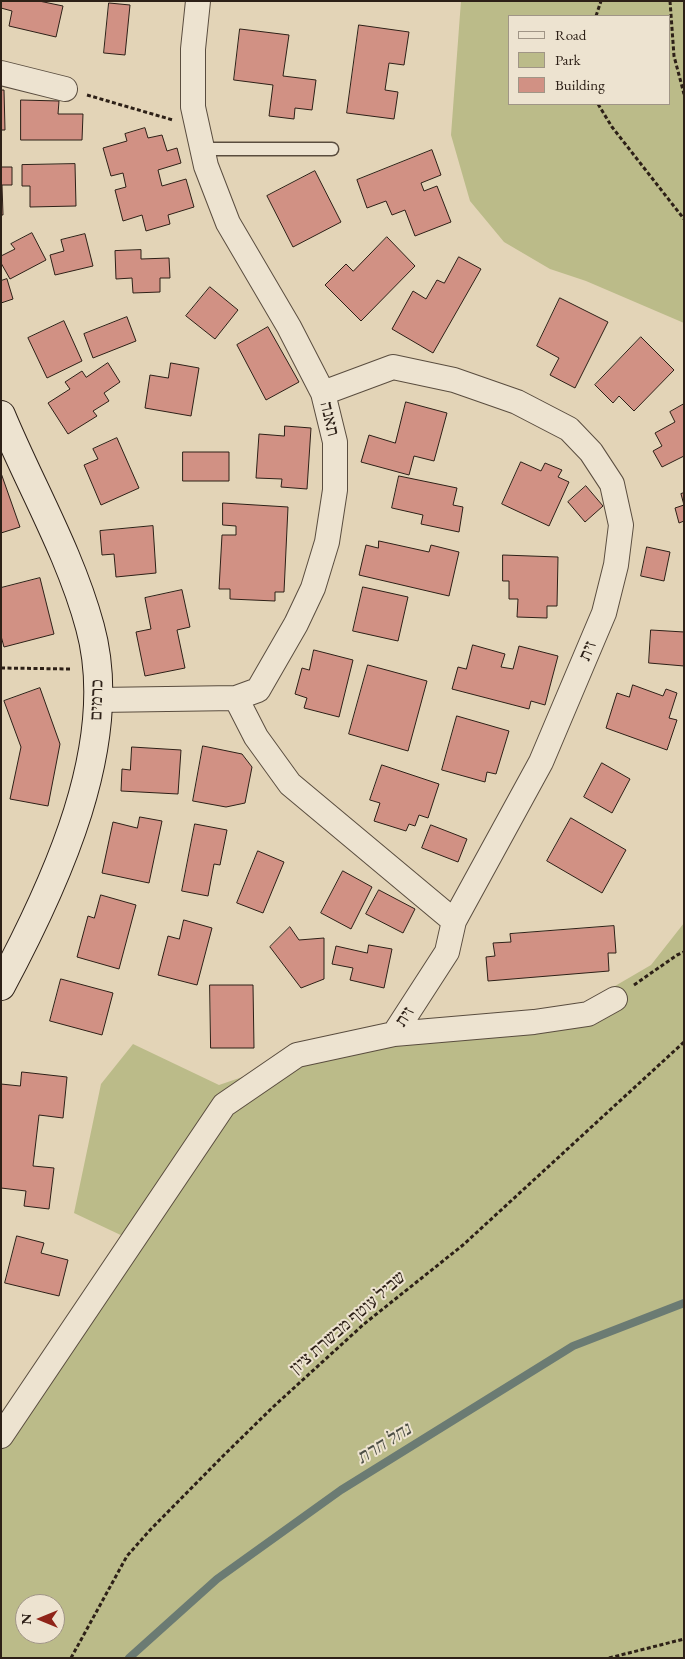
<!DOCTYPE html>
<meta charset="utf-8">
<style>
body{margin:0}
#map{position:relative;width:685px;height:1659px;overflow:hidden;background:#e3d4b7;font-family:"EB Garamond",serif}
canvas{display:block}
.frame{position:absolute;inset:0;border:2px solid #2d2017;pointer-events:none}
.legend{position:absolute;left:508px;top:15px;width:162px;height:90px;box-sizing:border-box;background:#ede3d0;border:1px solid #a09586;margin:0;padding:6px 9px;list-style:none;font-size:15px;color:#2d2017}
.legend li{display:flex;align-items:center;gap:10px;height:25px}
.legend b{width:25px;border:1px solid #a09586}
.north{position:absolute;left:15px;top:1594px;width:50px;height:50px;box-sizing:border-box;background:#ede3d0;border:1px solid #a09586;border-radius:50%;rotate:270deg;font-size:14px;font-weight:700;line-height:20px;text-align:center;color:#2d2017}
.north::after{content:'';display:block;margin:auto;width:18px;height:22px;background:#8f2418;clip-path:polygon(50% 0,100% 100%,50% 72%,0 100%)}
</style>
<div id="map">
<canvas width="685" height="1659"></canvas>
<div class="frame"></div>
<ul class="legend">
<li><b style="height:6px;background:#ede3d0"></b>Road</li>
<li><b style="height:14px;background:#bbbb89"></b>Park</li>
<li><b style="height:14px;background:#d19184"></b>Building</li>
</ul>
<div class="north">N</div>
</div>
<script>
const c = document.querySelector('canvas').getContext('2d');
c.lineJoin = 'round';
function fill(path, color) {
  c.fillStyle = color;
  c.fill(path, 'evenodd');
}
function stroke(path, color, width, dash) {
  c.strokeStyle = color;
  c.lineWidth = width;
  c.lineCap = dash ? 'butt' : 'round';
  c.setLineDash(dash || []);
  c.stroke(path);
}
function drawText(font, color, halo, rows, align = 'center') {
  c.font = font + ' "EB Garamond","Frank Ruhl Libre",serif';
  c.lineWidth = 4;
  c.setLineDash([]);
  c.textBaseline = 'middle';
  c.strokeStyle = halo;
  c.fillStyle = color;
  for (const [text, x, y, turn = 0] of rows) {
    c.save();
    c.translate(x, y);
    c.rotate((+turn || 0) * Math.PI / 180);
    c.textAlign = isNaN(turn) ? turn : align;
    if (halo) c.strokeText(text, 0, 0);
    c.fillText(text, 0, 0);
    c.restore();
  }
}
const green = new Path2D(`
 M461,1H684V323L586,281L550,269L504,242L470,201L451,135ZM509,16H669V104H509Z
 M684,923V1658H1V1431L127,1238L74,1213L101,1084L133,1044L219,1085L266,1069L567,1014L651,965ZM25,1604H55V1634H25Z`);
const stream = new Path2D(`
 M129,1658L217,1579L341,1490L573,1346L684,1303`);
const building = new Path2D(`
 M1,1H39L63,6L56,37L9,26L12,11L1,8Z
 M109,3L130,5L125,55L104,53Z
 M359,25L409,32L404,65L389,63L385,90L398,92L394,119L347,113Z
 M240,29L289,35L283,76L316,80L312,110L295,108L294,119L269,116L273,85L234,80Z
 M1,90H4L5,130H1Z
 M21,100L59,101L58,114H83L82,140H21Z
 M145,128L148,138L162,135L167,151L177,148L181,163L158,170L162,186L186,179L194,207L168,215L170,224L146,231L142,215L123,221L115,190L126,187L123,173L111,176L103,148L127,141L125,134Z
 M432,150L441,175L421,183L424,191L437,186L451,222L415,236L405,210L392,215L386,201L367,208L357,180Z
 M75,164L76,206L30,207V186H22V165Z
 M1,167H12V185H2L3,215H1Z
 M315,171L341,222L293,247L267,196Z
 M32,233L46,260L10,279L1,263V256L15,249L11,244Z
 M85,234L93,266L55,275L50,255L64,251L61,240Z
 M387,237L415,266L361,321L325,285L346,264L353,271Z
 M141,250V259L169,258L170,278H160V292L133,293L132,278L116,279L115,251Z
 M459,257L481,269L433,353L392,329L413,291L426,299L437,280L444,283Z
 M7,279L13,299L1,303V281Z
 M210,287L238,310L215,339L186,316Z
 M560,298L608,322L575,388L550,375L559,358L537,346Z
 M127,317L136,341L93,358L84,334Z
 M64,321L82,361L47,378L28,338Z
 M268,327L299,382L266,400L237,345Z
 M641,337L674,370L634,411L619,396L613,403L595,385Z
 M108,363L120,382L104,393L109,401L93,411L97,416L68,434L48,403L70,389L65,382L82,371L86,377Z
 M171,363L199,368L191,416L145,408L150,375L168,378Z
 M406,402L447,413L434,461L414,456L409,475L361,462L369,435L395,443Z
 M684,404V456L662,467L653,451L662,446L655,433L675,422L670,412Z
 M285,426L311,428L307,489L281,487L282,479L256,478L259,434L284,436Z
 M117,438L139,488L101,505L84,465L98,459L93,449Z
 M183,452H229V481H183Z
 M521,462L541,471L545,463L562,470L558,477L569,482L549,526L502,504Z
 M1,473L20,527L1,533Z
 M399,476L457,488L453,505L463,507L459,532L421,524L423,515L392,508Z
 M586,486L603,506L585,522L568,502Z
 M684,493V521L679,523L675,508L684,505L681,494Z
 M223,503L288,507L284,592H275V601L230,599V589H219L222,535H236V526L223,525Z
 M153,526L156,573L116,577L114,554L102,555L100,531Z
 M379,541L429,552L431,545L459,552L449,596L359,575L366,545L378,548Z
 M647,547L670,552L664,581L641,576Z
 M503,555L558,557L557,606H547V618L517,617L518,599H509V581H503Z
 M40,578L54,634L4,647L1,636V588Z
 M363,587L408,597L398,641L353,631Z
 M182,590L190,627L177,630L185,668L145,676L136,632L151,629L145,598Z
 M651,630L684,632V666L649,663Z
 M473,645L505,654L501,667L513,669L519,646L558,656L545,705L531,701L529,709L452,689L458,667L466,669Z
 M314,650L353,660L339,717L304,708L307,698L295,694L302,668L309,670Z
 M368,665L427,681L408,751L349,734Z
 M633,685L663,696L666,689L677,693L669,718L677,720L667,750L606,728L617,693L629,697Z
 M40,688L60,744L48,806L10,799L21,747L4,701Z
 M457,716L509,731L496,774L487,772L485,782L442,770Z
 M203,746L242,754L252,767L245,803L226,807L193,801Z
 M132,747L181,750L178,794L121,791L122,769L130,770Z
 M602,763L630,779L612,813L584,797Z
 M382,765L439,784L428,818L419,815L415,826L409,824L406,831L374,821L380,803L370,800Z
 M140,817L162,821L149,883L102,873L113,822L137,828Z
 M571,818L626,850L602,893L547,861Z
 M195,824L227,830L220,865L214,864L208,896L182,891Z
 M431,825L467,839L458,862L422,848Z
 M258,851L284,862L263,913L237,903Z
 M343,871L372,887L351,929L321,913Z
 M379,890L415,909L403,933L366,914Z
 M101,895L136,905L119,969L77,957L88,916L94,918Z
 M184,920L212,928L197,985L158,975L168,936L179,939Z
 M614,926L616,953H608L609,971L488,981L486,957L495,956L493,943L511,942L510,934Z
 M290,927L299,940L324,938V979L301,988L270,947Z
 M369,945L392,949L384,988L350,980L353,968L332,964L336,946L367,953Z
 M61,979L113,993L102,1035L50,1021Z
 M210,985H253L254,1048H211Z
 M22,1072L67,1077L63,1118L39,1115L33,1166L54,1168L49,1209L24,1206L26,1191L1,1188V1084L20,1086Z
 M17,1236L44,1243L41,1253L68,1260L59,1296L5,1283Z`);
const path = new Path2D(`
 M670,1L674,56L684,94
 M596,16L601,1
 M87,95L173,120
 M598,104L612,127L684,219
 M1,668L71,669
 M634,985L677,955L684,952
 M71,1658L127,1556L151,1529L223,1456L273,1407L364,1324L463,1245L684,1042
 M609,1658L684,1639`);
const lane = new Path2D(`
 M202,149H332`);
const street = new Path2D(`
 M1,73L65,89
 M236,698L256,737L290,784L454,921L541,762L604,613L616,565L621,525L612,484L591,452L569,429L517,402L454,380L393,367L323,393
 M98,700L236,698L258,690L296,624L313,588L327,542L335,490V442L323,393L289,327L228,223L206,166L193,107V49L198,1
 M394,1034L447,952L454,921
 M1,1436L224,1105L297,1055L394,1034L534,1022L588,1014L615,999`);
const secondary = new Path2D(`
 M1,415C30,485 70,553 90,627C122,743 55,885 1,986`);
const streetNames = [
 ["תאנה",329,419,77],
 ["זית",588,651,-67],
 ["כרמים",97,700,-88],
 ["זית",405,1017,-57],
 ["שביל עוטף מבשרת ציון",348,1323,-41]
];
const waterNames = [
 ["נחל חרת",384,1444,-32]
];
fill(green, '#bbbb89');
stroke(stream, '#6b7b73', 8);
fill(building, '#d19184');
stroke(building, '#2d2017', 1);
stroke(lane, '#5a4d3f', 15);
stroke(street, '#5a4d3f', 26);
stroke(secondary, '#2d2017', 30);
stroke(path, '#2d2017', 3, [4, 2.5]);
stroke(lane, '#ede3d0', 12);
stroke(street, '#ede3d0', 24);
stroke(secondary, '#ede3d0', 28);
drawText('18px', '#2d2017', '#ede3d0', streetNames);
drawText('italic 19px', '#4c4e45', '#ede3d0', waterNames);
</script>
